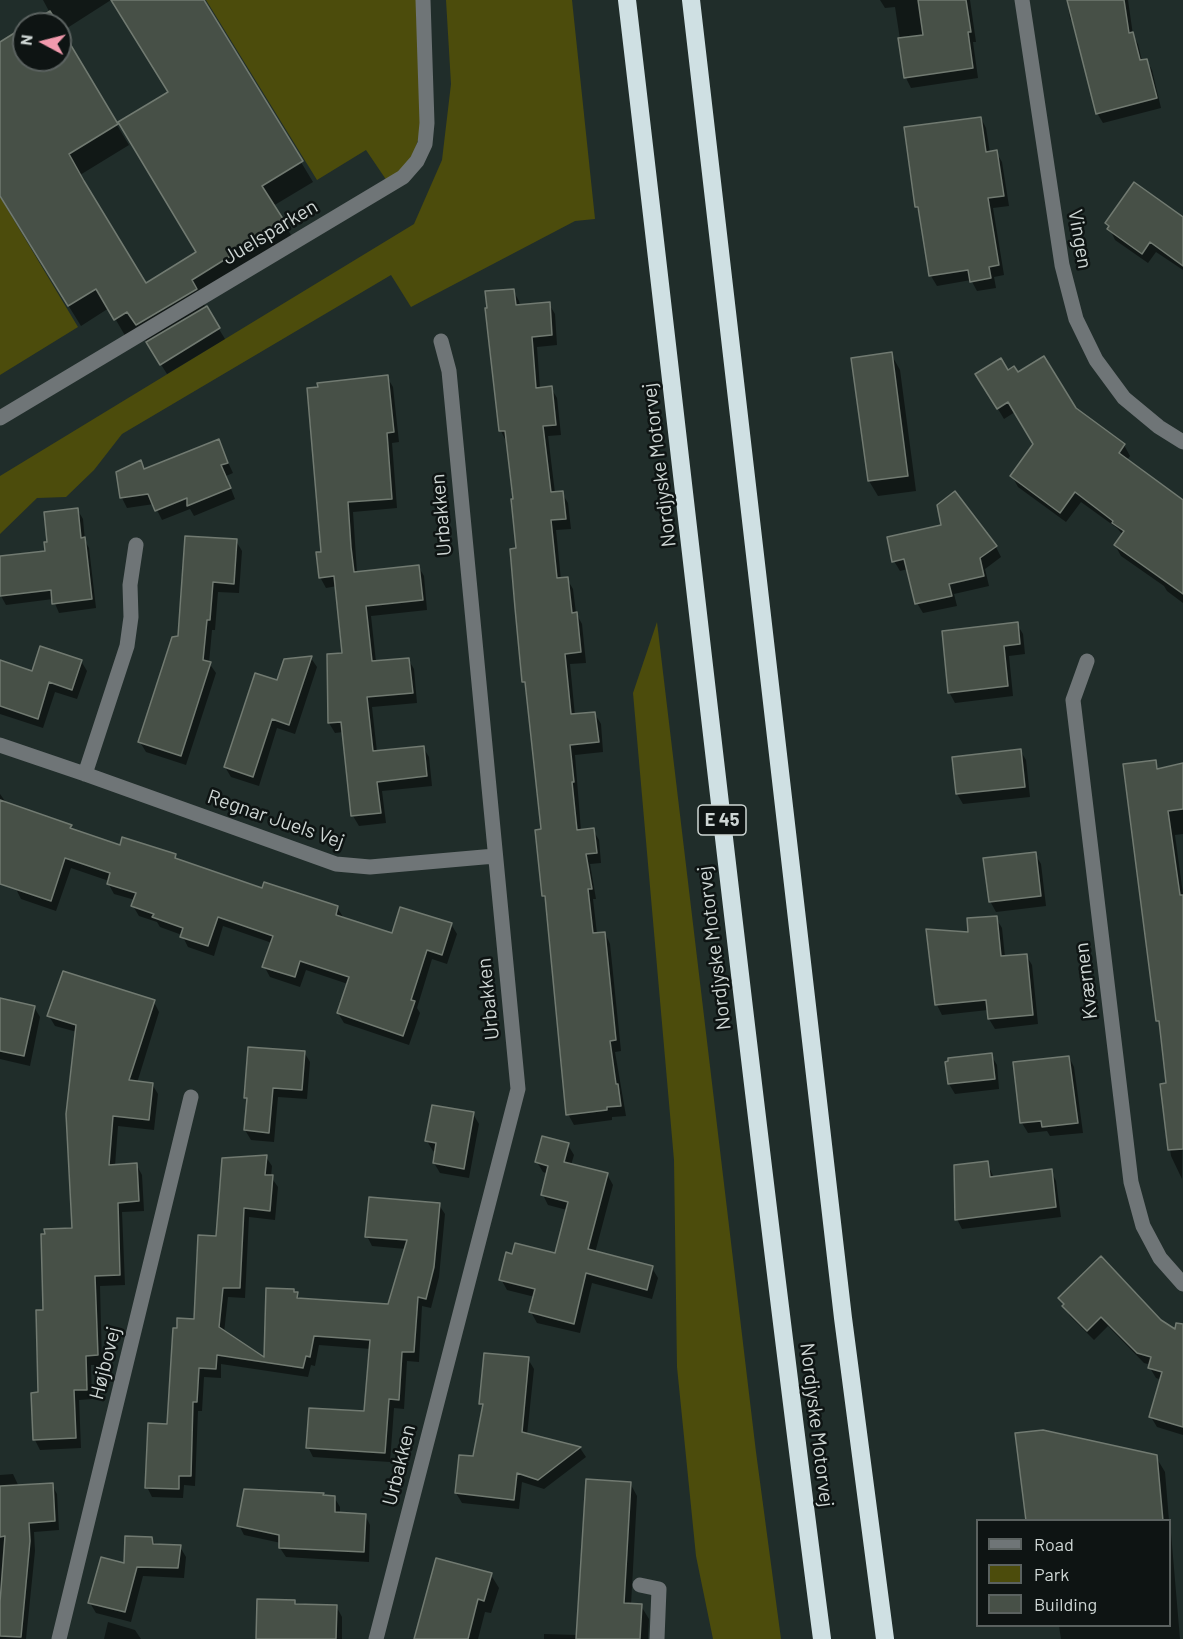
<!DOCTYPE html>
<meta charset="utf-8">
<style>
body{margin:0}
#map{position:relative;width:1183px;height:1639px;overflow:hidden;background:#202d2a;font-family:Barlow,sans-serif}
canvas{display:block}
.legend{position:absolute;left:976px;top:1519px;width:195px;height:108px;box-sizing:border-box;background:#0e1413;border:2px solid #5b6260;margin:0;padding:8px 10px;list-style:none;font-size:18px;color:#ced6d4}
.legend li{display:flex;align-items:center;gap:12px;height:30px}
.legend b{width:30px;border:2px solid #5b6260}
.north{position:absolute;left:12px;top:12px;width:60px;height:60px;box-sizing:border-box;background:#0e1413;border:2px solid #5b6260;border-radius:50%;rotate:277deg;font-size:16px;font-weight:700;line-height:24px;text-align:center;color:#ced6d4}
.north::after{content:'';display:block;margin:auto;width:21px;height:27px;background:#f29aad;clip-path:polygon(50% 0,100% 100%,50% 72%,0 100%)}
</style>
<div id="map">
<canvas width="1183" height="1639"></canvas>
<ul class="legend">
<li><b style="height:8px;background:#6f7577"></b>Road</li>
<li><b style="height:16px;background:#4c4c0c"></b>Park</li>
<li><b style="height:16px;background:#475047"></b>Building</li>
</ul>
<div class="north">N</div>
</div>
<script>
const c = document.querySelector('canvas').getContext('2d');
c.lineJoin = 'round';
function fill(path, color) {
  c.fillStyle = color;
  c.fill(path, 'evenodd');
}
function stroke(path, color, width, dash) {
  c.strokeStyle = color;
  c.lineWidth = width;
  c.lineCap = dash ? 'butt' : 'round';
  c.setLineDash(dash || []);
  c.stroke(path);
}
function drawText(font, color, halo, rows, align = 'center') {
  c.font = font + ' Barlow,sans-serif';
  c.lineWidth = 5;
  c.setLineDash([]);
  c.textBaseline = 'middle';
  c.strokeStyle = halo;
  c.fillStyle = color;
  for (const [text, x, y, turn = 0] of rows) {
    c.save();
    c.translate(x, y);
    c.rotate((+turn || 0) * Math.PI / 180);
    c.textAlign = isNaN(turn) ? turn : align;
    if (halo) c.strokeText(text, 0, 0);
    c.fillText(text, 0, 0);
    c.restore();
  }
}
const green = new Path2D(`
 M206,0H416L421,114L419,137L414,152L404,169L387,181L366,150L317,180Z
 M446,0H572L595,219L575,221L411,307L391,275L122,434L94,470L66,497L37,498L0,534V476L414,224L442,160L451,84Z
 M0,197L78,327L0,375Z
 M657,622L756,1452L781,1639H713L696,1556L677,1367L674,1160L633,693Z`);
const shadow = new Path2D(`
 M43,0H203L313,182L273,206L296,243L202,301L225,339L167,374L140,331L127,339L109,308L81,326L0,195V44L24,29V60H60V24H32L50,13ZM111,0L169,93L201,257L146,285L80,175L129,145L61,32Z
 M880,0H970L976,42H973L978,78L911,88L906,78L895,7L885,8Z
 M1067,0H1128L1133,35L1138,44L1142,61L1146,60L1152,70L1161,108L1103,123L1097,113L1076,29L1070,18Z
 M981,118L986,128L990,153L996,152L1002,162L1009,206L993,208L1004,275L994,277L996,288L977,291L971,280L937,286L931,276L921,214L916,207Z
 M1183,218V270L1156,252L1148,263L1115,240L1107,223Z
 M513,290L519,301L520,306L549,304L555,314L557,345L537,347L540,389L551,388L557,398L561,435L548,436L555,493H562L568,503L571,529L556,530L561,580L567,579L573,589L576,613L582,624L586,663L570,664L575,716L595,714L601,724L603,752L575,755L581,831L593,830L599,840L601,863L590,864L596,899H593L597,934L605,933L610,944L621,1051L615,1052L626,1116L612,1117V1120L574,1125L568,1114L547,903L543,896V830L527,687L524,681L514,501L506,441L501,431L493,366L491,362L486,293Z
 M891,354L900,370L916,491L878,496L869,481Z
 M1008,372L1018,374L1075,409L1124,445L1130,456L1127,460L1183,501V603L1167,591L1164,586L1121,556L1115,545L1123,535L1117,528L1081,502L1066,522L1018,487L1012,476L1035,444L1015,412L1004,419L977,374Z
 M387,377L393,387L399,442L392,443L397,508L353,512L357,573L418,566L424,576L427,610L371,616L376,662L408,659L414,669L417,703L372,707L377,752L423,747L429,757L432,786L382,791L386,823L359,826L353,816L343,732L335,733L329,723V656L344,654L337,586L326,588L320,577L323,553Z
 M218,441L233,473L226,476L235,499L194,516L190,509L162,520L154,504L127,508L122,498L141,462L146,470Z
 M77,509L83,519L85,541L89,548L96,608L59,613L53,599L6,605L1,596L0,557L47,552Z
 M889,538L996,547L1001,557L985,569L989,586L954,594L957,606L923,613L917,603L908,569L900,571L894,561Z
 M236,541L242,551L239,593L218,592L215,630H212L209,663L216,673L186,765L146,752L140,742L179,637Z
 M1017,624L1023,634L1025,654L1009,656L1013,696L955,703L949,692Z
 M311,658L317,667L295,734L277,728L259,786L231,777L225,767L278,682Z
 M81,661L87,671L77,699L55,692L43,728L0,714V662L33,673Z
 M1020,750L1026,760L1030,797L963,804L957,794L953,758Z
 M1155,762L1159,770L1183,766V834L1175,835L1183,894L1182,1179L1171,1156L1161,1085L1166,1084L1161,1027L1158,1021Z
 M0,794L7,804L71,826L74,831L121,847L175,856L179,861L263,889L337,907L343,917L393,935L451,924L457,934L447,964L432,959L417,1008L420,1013L409,1045L344,1023L338,1013L348,984L306,970L300,987L270,977L264,966L272,943L223,926L214,956L188,947L182,935L160,927L157,922L139,916L133,906L135,900L114,894L108,883L109,881L71,868L56,911L21,899L16,889L0,884Z
 M1035,854L1041,864L1046,906L996,912L990,901Z
 M996,918L1002,928L1005,957L1026,955L1032,965L1038,1024L995,1029L989,1019L988,1010L942,1015L937,1005L970,934Z
 M0,1000L34,1007L40,1017L30,1066L0,1059Z
 M154,1002L159,1012L137,1083L152,1084L158,1094L154,1130L118,1126L115,1166L136,1164L142,1175L144,1211L122,1212L125,1285L100,1286L102,1365H91L92,1399L79,1400L81,1448L40,1450L35,1440L45,1311L73,1230L77,1032L55,1026L49,1016Z
 M304,1052L310,1062L307,1099L278,1097L274,1142L251,1140L245,1130L248,1102L246,1098Z
 M991,1055L997,1065L999,1089L955,1094L949,1084Z
 M1069,1057L1074,1067L1083,1133L1050,1136L1047,1131L1028,1133L1022,1123L1015,1064Z
 M473,1114L479,1124L469,1178L440,1173L434,1163L436,1152L433,1151L427,1141Z
 M568,1145L574,1155L571,1165L607,1174L613,1185L595,1253L652,1268L658,1278L652,1299L592,1283L580,1333L537,1323L531,1312L535,1297L507,1290L501,1279L556,1255L567,1210L548,1205L543,1195L548,1174L543,1172L537,1162Z
 M266,1157L272,1166L271,1177L278,1187L275,1220L249,1217L245,1298L228,1297L224,1333L266,1360L293,1291L301,1300L389,1305L406,1249L372,1246L367,1236L439,1205L445,1214L439,1277L431,1308L422,1306L419,1362L407,1361L404,1409L394,1408L390,1462L313,1457L308,1447L365,1413L371,1349L319,1345L315,1366L311,1365L308,1377L221,1364V1378L204,1377L202,1411H198L195,1486L184,1485L183,1498L152,1497L147,1487L169,1425L217,1237Z
 M987,1163L994,1178L1051,1171L1056,1181L1061,1217L962,1229L957,1219Z
 M1060,1298L1160,1321L1183,1337V1435L1157,1427L1151,1417L1162,1380L1156,1378L1150,1368L1151,1365L1144,1363L1108,1326L1094,1340L1070,1316Z
 M528,1359L534,1369L527,1435L580,1448L586,1457L544,1489L522,1482L519,1509L462,1503L456,1493L474,1458L484,1408L481,1403Z
 M1156,1457L1165,1472L1169,1520H1028Z
 M13,1474L19,1487L52,1485L57,1494L59,1530L34,1532L35,1551L26,1639H0V1475Z
 M630,1483L637,1496L631,1605L641,1606L649,1619L648,1639H539H544V1634L577,1635Z
 M323,1495L324,1497H334L340,1507V1514L365,1515L370,1525L369,1562L286,1557L280,1548L281,1543L244,1535L239,1525Z
 M1170,1521L1180,1639H1061L1059,1626H1170Z
 M152,1538L156,1546L180,1547L186,1557L184,1578L143,1576L131,1622L96,1613L90,1603Z
 M491,1575L499,1588L491,1613L485,1612L478,1639H415Z
 M294,1601L296,1605L336,1606L342,1617V1639H257Z
 M108,1622L135,1630L141,1639H104Z`);
const building = new Path2D(`
 M111,0H204L303,161L262,186L285,222L192,280L197,289L136,325L127,312L114,320L96,289L68,306L0,196V42L24,27V60H60V27L118,124L69,154L84,181L146,283L196,252L118,122L168,92Z
 M918,0H966L971,32H968L973,68L904,78L898,38L923,35Z
 M1067,0H1124L1129,33L1133,32L1140,60L1147,59L1157,98L1096,114Z
 M50,11L58,24H29Z
 M981,117L986,152L997,150L1004,196L988,198L999,265L989,267L991,278L970,282L968,270L929,276L918,207H915L904,127Z
 M1134,182L1183,217V266L1150,242L1142,254L1107,229L1109,226L1105,223Z
 M514,289L516,305L550,302L552,335L532,337L536,388L552,386L556,425L543,426L551,492L563,491L566,519L551,520L557,578L568,577L572,613L577,612L581,652L565,654L571,714L595,712L599,742L570,745L574,782H572L577,830L594,828L597,853L586,854L592,889H588L593,933L605,932L616,1040L610,1041L616,1084H618L621,1106L607,1107V1110L566,1115L545,896H542L535,830L541,829L525,682H522L515,608L510,549L516,548L511,499H513L505,431H499L485,308H487L485,291Z
 M207,306L220,328L160,365L146,342Z
 M892,352L908,476L868,481L851,358Z
 M1044,356L1076,408L1125,444L1119,453L1183,500V594L1114,545L1124,531L1112,523L1113,521L1075,492L1060,513L1010,476L1033,444L1008,402L997,409L975,374L1001,358L1008,370L1014,366L1018,372Z
 M388,375L394,432L387,433L392,499L348,502L351,547L354,572L419,565L423,600L366,606L372,661L409,658L413,693L367,697L373,751L424,746L427,776L377,782L381,813L351,816L341,722L328,723L327,654L342,653L334,576L319,578L316,552H321L307,388L318,387L317,383Z
 M219,439L228,463L221,465L231,488L187,506V498L155,511L148,494L120,498L116,472L141,460L144,469Z
 M955,491L997,546L980,558L984,576L949,584L952,596L915,604L904,559L892,562L887,537L941,525L937,505Z
 M78,508L81,538L85,537L92,599L52,604L51,590L0,596V556L45,551L44,542H47L44,512Z
 M185,536L237,539L234,584L213,582L210,620H207L203,660L211,662L181,756L138,742L172,637L178,636Z
 M1018,622L1020,644L1004,646L1008,686L948,693L942,631Z
 M40,646L82,660L72,690L49,682L38,719L0,706V660L32,671Z
 M312,656L289,725L272,719L253,777L224,767L255,673L277,680L284,659Z
 M1021,749L1025,787L956,794L952,757Z
 M1156,760L1157,769L1183,763V809L1168,811L1180,895H1183V1149L1168,1150L1160,1084L1166,1083L1159,1021H1156L1123,764Z
 M0,800L72,825L70,828L120,845L122,837L176,854L175,858L262,888L264,882L338,906L336,915L392,933L400,907L452,923L442,955L427,950L411,1000L415,1001L403,1036L337,1013L349,977L300,961L295,977L262,967L273,936L218,917L208,946L180,937L183,928L152,917L154,914L131,906L136,893L107,884L110,873L65,858L51,901L0,884Z
 M1036,852L1041,896L989,902L983,858Z
 M997,916L1001,956L1027,954L1033,1015L988,1019L986,1000L935,1005L926,929L968,932L967,918Z
 M63,971L155,1000L129,1080L153,1083L149,1120L113,1116L109,1165L137,1163L139,1201L118,1203L120,1275L95,1276L98,1355L86,1356L87,1390H74L76,1438L33,1440L31,1393L38,1392L36,1310H43L41,1234H45L44,1229L72,1228L66,1114L76,1025L47,1016Z
 M0,998L35,1006L24,1056L0,1051Z
 M248,1047L305,1051L302,1090L273,1088L269,1133L244,1130L247,1098H244Z
 M992,1053L995,1079L948,1084L945,1062L948,1061V1058Z
 M1069,1056L1078,1123L1042,1127L1041,1121L1020,1123L1013,1062Z
 M432,1105L474,1112L464,1169L433,1163L436,1143L425,1141Z
 M542,1136L569,1143L564,1162L608,1173L588,1249L653,1266L647,1290L586,1273L574,1324L529,1312L535,1289L499,1280L506,1252L512,1254L515,1243L555,1253L568,1202L541,1195L548,1166L535,1162Z
 M267,1155L265,1175H273L270,1211L244,1208L240,1288H223L219,1327L264,1357L266,1288L294,1289V1292H298L297,1298L388,1304L407,1240L365,1237L369,1197L440,1203L434,1267L426,1299L418,1297L414,1352H402L399,1400L389,1399L385,1453L306,1448L309,1408L364,1411L370,1340L314,1336L310,1357L306,1356L303,1368L217,1355L216,1369L199,1368L197,1402H193L191,1476H179V1489L145,1488L148,1423L167,1424L173,1328H177V1318L194,1319L198,1235L216,1236L222,1158Z
 M988,1161L990,1177L1052,1169L1056,1207L955,1220L954,1165Z
 M1101,1256L1161,1320L1175,1329L1176,1323L1183,1324V1427L1149,1417L1162,1372L1148,1368L1151,1357L1137,1353L1101,1317L1087,1331L1062,1306L1064,1304L1058,1298Z
 M484,1353L529,1357L522,1432L581,1447L538,1480L517,1473L514,1500L455,1493L459,1455L473,1456L483,1404H479Z
 M1043,1430L1157,1455L1163,1521H1026L1015,1433Z
 M586,1479L631,1482L624,1603L642,1604L640,1639H576Z
 M53,1483L55,1521L29,1523L30,1541L21,1637L0,1636V1602L5,1536L0,1537V1486Z
 M244,1489L324,1493L323,1495L335,1496V1512L366,1514L364,1552L279,1548V1535L237,1526Z
 M125,1536L152,1537L153,1544L181,1545L178,1568L137,1567L125,1612L88,1603L101,1557L124,1563Z
 M436,1558L492,1573L484,1601L478,1599L468,1639H414Z
 M257,1599L295,1600V1604L337,1605L336,1639H256Z`);
const minor = new Path2D(`
 M1022,0L1062,265L1076,319L1096,360L1124,398L1159,427L1183,442
 M0,418L403,177L417,161L425,144L427,123L423,0
 M1087,661L1073,700L1131,1182L1143,1226L1160,1258L1183,1284
 M0,745L85,774L336,864L370,867L495,856
 M85,774L127,646L131,617L130,585L136,545
 M640,1585L659,1589L657,1639
 M59,1639L191,1097
 M376,1639L518,1089L449,371L441,341`);
const highway = new Path2D(`
 M627,0C691,546 751,1094 822,1639
 M691,0L843,1318L885,1639`);
const shields = [
 [722,820,48]
];
const shieldNames = [
 ["E 45",722,820]
];
const streetNames = [
 ["Juelsparken",270,232,-31],
 ["Vingen",1080,239,80],
 ["Nordjyske Motorvej",659,465,-97],
 ["Urbakken",441,515,-95],
 ["Regnar Juels Vej",276,819,19],
 ["Nordjyske Motorvej",714,948,-97],
 ["Kværnen",1086,981,-97],
 ["Urbakken",488,999,-96],
 ["Højbovej",105,1363,-76],
 ["Nordjyske Motorvej",817,1425,83],
 ["Urbakken",399,1465,-76]
];
fill(green, '#4c4c0c');
fill(shadow, '#0007');
fill(building, '#475047');
stroke(building, '#717a71', 1.5);
stroke(minor, '#6f7577', 15);
stroke(highway, '#cfe0e3', 18);
for (const [x, y, w] of shields) {
  const box = new Path2D();
  box.roundRect(x - w / 2, y - 15, w, 30, 4.5);
  c.fillStyle = '#0e1413';
  c.fill(box);
  stroke(box, '#ced6d4', 1.5);
}
drawText('bold 18px', '#ced6d4', null, shieldNames);
drawText('20px', '#ced6d4', '#0e1413', streetNames);
</script>
